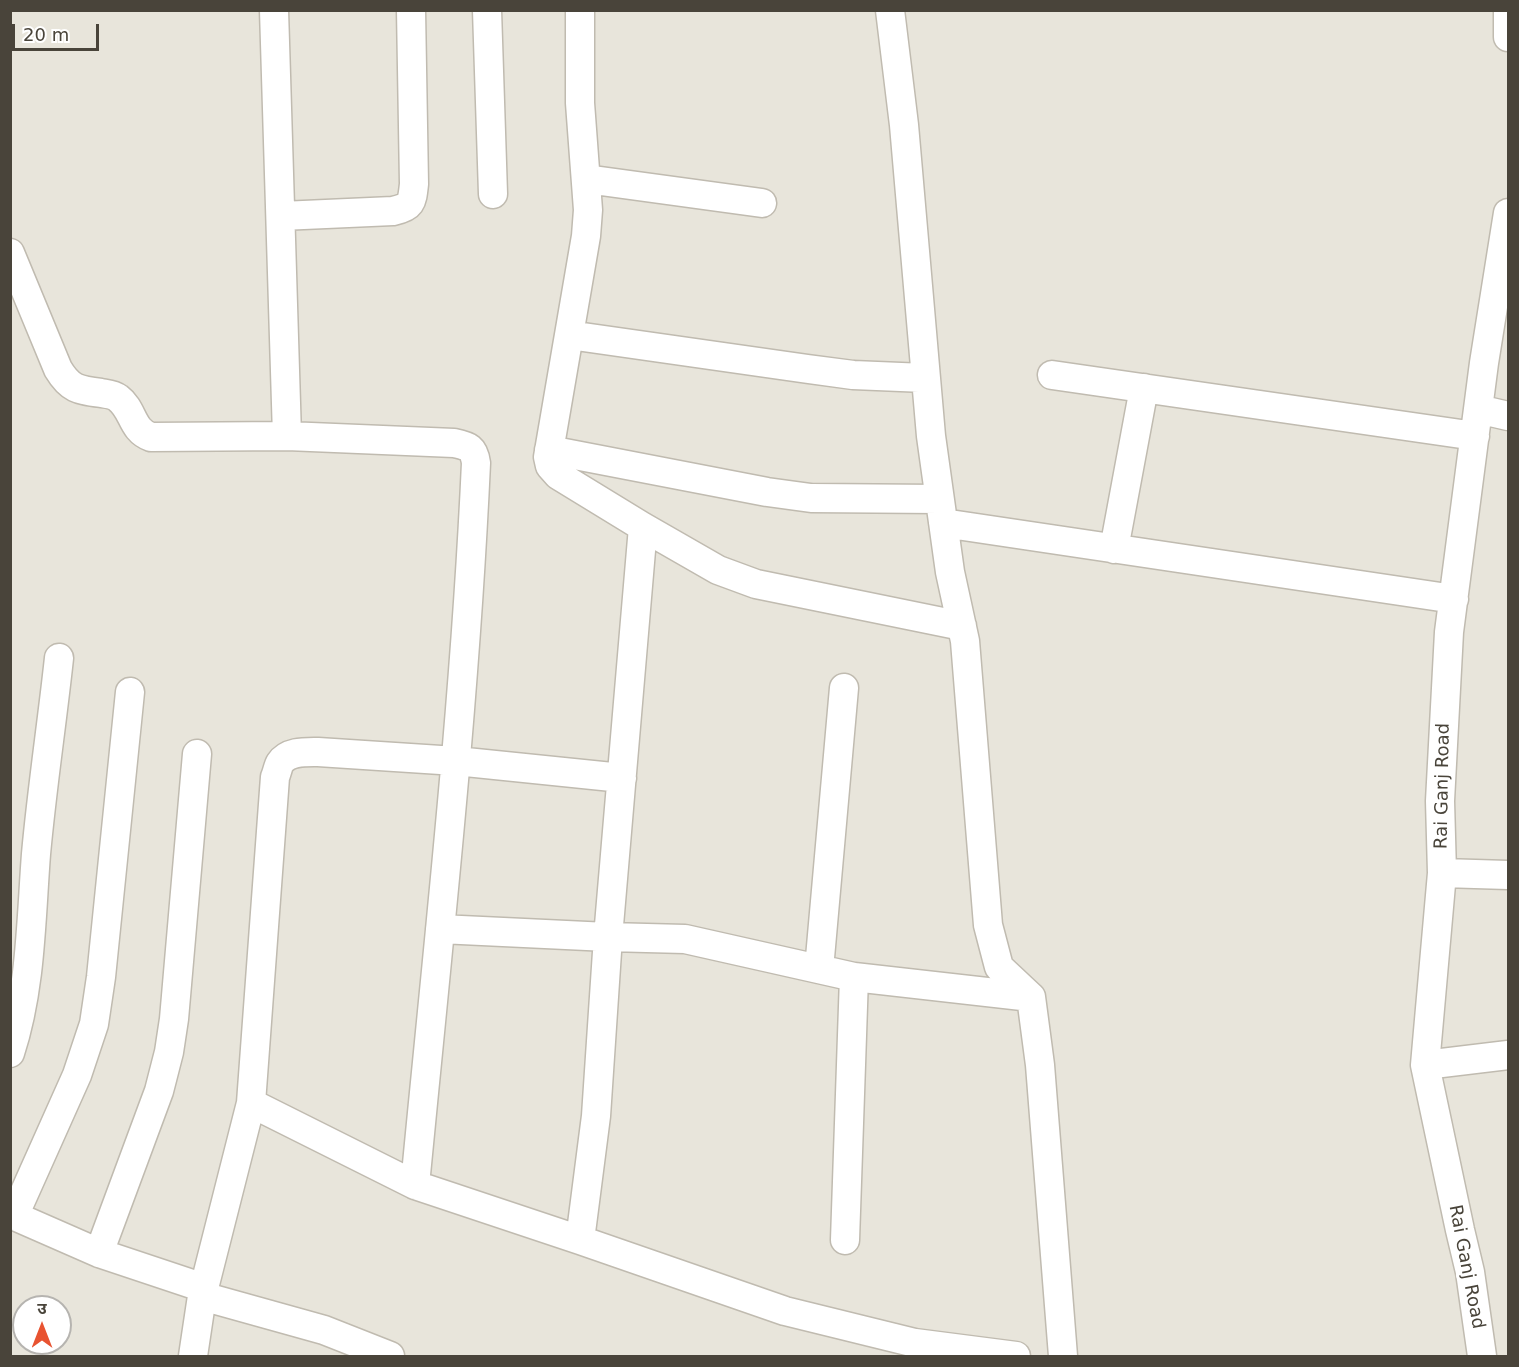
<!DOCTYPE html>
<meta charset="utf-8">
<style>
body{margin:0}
#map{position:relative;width:1519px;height:1367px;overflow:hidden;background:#f5f3ed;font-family:"DejaVu Sans","Noto Sans Devanagari",sans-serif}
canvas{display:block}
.frame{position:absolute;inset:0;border:12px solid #49443a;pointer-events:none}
.north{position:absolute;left:12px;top:1295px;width:60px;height:60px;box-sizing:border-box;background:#fff;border:2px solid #b6b4b0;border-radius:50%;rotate:0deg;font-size:16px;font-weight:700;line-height:24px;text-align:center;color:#49443a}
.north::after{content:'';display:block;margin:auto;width:21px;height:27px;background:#e85331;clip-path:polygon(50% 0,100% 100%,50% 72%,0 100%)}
.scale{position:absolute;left:12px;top:24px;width:87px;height:27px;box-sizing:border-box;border:3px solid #49443a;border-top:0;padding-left:8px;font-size:18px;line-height:21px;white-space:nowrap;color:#49443a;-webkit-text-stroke:4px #fff;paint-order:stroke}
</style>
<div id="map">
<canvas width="1519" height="1367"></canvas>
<div class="frame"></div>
<div class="north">उ</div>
<div class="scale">20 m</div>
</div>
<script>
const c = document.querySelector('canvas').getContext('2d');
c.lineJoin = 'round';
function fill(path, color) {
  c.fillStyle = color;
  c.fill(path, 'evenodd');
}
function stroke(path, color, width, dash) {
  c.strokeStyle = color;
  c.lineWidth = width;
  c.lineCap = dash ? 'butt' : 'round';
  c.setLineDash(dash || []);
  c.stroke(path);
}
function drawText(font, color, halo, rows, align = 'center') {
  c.font = font + ' "DejaVu Sans",sans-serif';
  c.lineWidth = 6;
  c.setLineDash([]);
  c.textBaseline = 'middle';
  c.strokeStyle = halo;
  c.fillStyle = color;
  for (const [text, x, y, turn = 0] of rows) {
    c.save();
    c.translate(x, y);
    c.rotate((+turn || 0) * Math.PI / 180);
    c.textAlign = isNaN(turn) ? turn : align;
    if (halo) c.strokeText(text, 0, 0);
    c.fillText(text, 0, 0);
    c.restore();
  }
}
const residential = new Path2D(`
 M10,11H1508V1356H11ZM24,1307H60V1343H24Z`);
const minor = new Path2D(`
 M274,10L287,436
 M487,10L493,194
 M580,10V103L588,210L586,236L548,457L550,466L558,475L643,527L718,570L756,584L962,626
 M890,10L904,125L931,436L950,572L965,641L988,925L999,967L1031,997L1040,1065L1063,1356
 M1508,10V37
 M586,179L762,203
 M281,216L393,211C412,207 412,202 414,184L411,10
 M10,253L58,369C70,389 78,390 101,393C107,394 113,394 118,398C134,410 131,430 151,437L287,436L454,443C469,446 474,448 476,463C465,705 438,945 415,1185L580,1240L785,1311L915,1343L1016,1356
 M569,335L808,369L853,375L925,378
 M1052,375L1475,436
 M1478,409L1508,416
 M549,450L767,492L811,498L939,499
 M943,523L1454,599
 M643,527L608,937L685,939L854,977L1031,997
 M1114,549L1144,388
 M1442,873L1508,875
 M440,929L608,937L596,1116L580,1240
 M819,969L844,688
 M10,1053C31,989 31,920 36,854C42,788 52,723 59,658
 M1425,1065L1508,1055
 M251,1103L415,1185
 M10,1214L99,1253L204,1288
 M14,1216L77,1075L94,1024L101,977L130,692
 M845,1240L854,977
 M99,1253L159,1091L169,1052L174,1019L197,754
 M202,1296L324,1330L390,1356
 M193,1356L202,1296L251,1103L275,777C277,773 278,766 280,763C288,751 305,752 318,752L456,761L622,778
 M1482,1356L1470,1272L1460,1230L1425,1065L1442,873L1440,801L1449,632L1484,363L1508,213`);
const streetNames = [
 ["Rai Ganj Road",1443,786,-89],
 ["Rai Ganj Road",1466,1267,79]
];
fill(residential, '#e8e5db');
stroke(minor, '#c0bbb0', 31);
stroke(minor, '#fff', 28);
drawText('18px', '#49443a', '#fff', streetNames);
</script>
